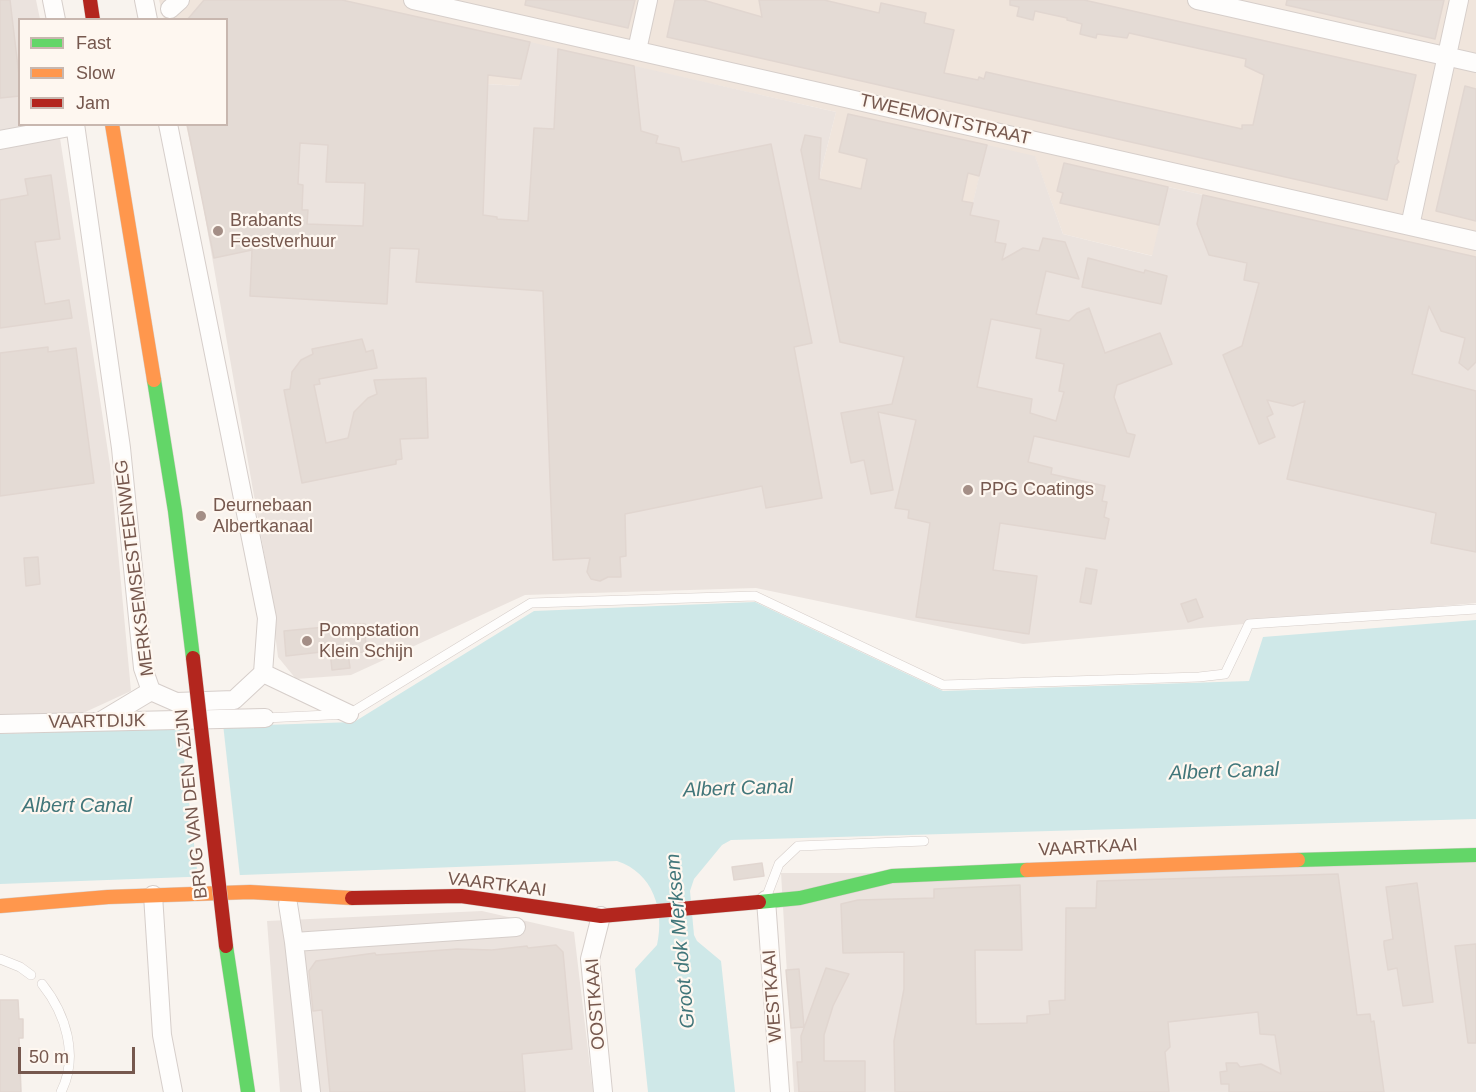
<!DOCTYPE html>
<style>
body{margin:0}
#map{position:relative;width:1476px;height:1092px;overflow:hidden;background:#f8f3ee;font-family:Helvetica,sans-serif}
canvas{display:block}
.legend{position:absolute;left:18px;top:18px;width:210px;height:108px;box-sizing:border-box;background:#fef7f0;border:2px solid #c8b7af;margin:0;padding:8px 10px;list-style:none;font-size:18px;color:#76584e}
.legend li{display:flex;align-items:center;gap:12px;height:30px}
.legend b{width:30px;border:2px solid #c8b7af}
.scale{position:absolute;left:18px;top:1047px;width:117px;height:27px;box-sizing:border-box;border:3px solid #76584e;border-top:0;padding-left:8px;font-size:18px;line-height:21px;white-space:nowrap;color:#76584e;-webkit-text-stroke:4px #fef7f0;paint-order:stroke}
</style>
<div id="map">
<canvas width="1476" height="1092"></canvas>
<ul class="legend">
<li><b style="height:8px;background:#63d668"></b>Fast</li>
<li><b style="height:8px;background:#ff974d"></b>Slow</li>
<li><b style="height:8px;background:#b3261e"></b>Jam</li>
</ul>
<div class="scale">50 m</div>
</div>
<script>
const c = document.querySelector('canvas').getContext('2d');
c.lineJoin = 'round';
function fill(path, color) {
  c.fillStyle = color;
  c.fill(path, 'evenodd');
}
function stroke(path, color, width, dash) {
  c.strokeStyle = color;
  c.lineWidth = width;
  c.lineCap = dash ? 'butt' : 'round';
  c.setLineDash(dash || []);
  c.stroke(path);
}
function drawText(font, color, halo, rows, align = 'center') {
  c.font = font + ' Helvetica,sans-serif';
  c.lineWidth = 4.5;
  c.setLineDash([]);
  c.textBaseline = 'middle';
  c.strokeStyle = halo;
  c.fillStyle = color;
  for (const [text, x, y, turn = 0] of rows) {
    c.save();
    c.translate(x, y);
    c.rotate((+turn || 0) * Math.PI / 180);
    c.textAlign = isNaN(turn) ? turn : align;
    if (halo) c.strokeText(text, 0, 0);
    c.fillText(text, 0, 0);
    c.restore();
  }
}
const residential = new Path2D(`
 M159,0H1476V257L1466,255L1447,333L1441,331L1428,304L1209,255L1197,224L1203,195L1168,187L1153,256L1063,234L1035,157L987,146L970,215L819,179L836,112L530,43L520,86L452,82L191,140L198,177L186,125L226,124V20L164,19Z`);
const industrial = new Path2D(`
 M0,0H36L40,19L20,20V124L58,125L110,465L131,691L81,714L0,719Z
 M530,42L836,112L819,179L970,214L987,145L1035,156L1063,234L1152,256L1168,187L1203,195L1197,224L1209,255L1428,304L1441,331L1447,333L1466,254L1476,257V293L1468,370L1476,362V603L1023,644L756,588L525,595L351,675L296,679L278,657L266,564L198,177L452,82L519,86Z
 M1476,860V1092H794L781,873H891Z
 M482,911L574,932L593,1092H280L267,921Z`);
const water = new Path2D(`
 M755,602L943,691L1249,681L1263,637L1476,620V819L731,840L722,845L694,879L690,891L694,935L697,941L721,961L735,1092H648L635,969L657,945C665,910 653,873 617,861L0,884V734L354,722L534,611Z`);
const pier = new Path2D(`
 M223,724L240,877L198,878L180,725Z`);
const building = new Path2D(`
 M0,0H10L20,84V96L0,98Z
 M204,0H342L530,42L521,79L488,75L483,215L497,217V219L528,221L534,128L554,129L558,49L634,66L641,131L658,136L656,143L679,148L682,162L771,144L812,343L794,347L822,498L766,508L762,486L625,514L626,556L620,557L621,577H608L600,581L591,579L587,572L590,558L553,560L543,291L416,282L419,249L390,248L387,304L250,296L252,250L214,258L187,124H226V20H187ZM300,143L328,145L326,182L365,183L363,226L307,224L308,210H302L303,185L298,184Z
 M526,0H635L628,28L525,5Z
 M675,0H703L762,17L759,0H824L879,13L881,3L926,13L924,23L954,30L944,73L978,80L979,77L984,79L986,72L1242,129V125H1253L1264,75L1245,66L1246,59L1129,33L1127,38L1097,34L1096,38L1080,34L1082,24L1067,20V18L1035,11L1033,20L1017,16L1019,7L1010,5V0H1084L1416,75L1397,159L1399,162L1395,165L1387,200L667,37Z
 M1287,0H1444L1435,39L1286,5Z
 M1465,86L1476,89V221L1436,211Z
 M848,114L987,145L979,176L968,173L962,201L973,203L970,215L999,221L995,242L1006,244L1002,260L1023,248L1039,251L1043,238L1065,242L1079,279L1046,271L1036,314L1069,321L1077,313L1089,308L1105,353L1160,333L1172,364L1117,385L1114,397L1127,433L1135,435L1129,457L1034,436L1028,462L1052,468L1051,474L1105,486L1102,501L1107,502L1104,517L1109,519L1105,539L1000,523L993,570L1037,576L1029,634L916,617L930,523L908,518L909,510L895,508L916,420L878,412L893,490L871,494L864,460L851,463L841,413L892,404L904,357L840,342L801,150L805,135L821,138L819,179L861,189L867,159L839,152ZM991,319L1041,329L1036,358L1064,364L1059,391L1064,392L1056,421L1030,413L1032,399L977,387Z
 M1064,163L1168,187L1159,225L1060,203L1063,193L1057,191Z
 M51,175L60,239L35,242L45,304L69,300L72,318L0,328V200L28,195L25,179Z
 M1203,195L1476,257V362L1468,370L1459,363L1465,338L1441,331L1429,306L1412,374L1476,391V552L1431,543L1436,513L1287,479L1305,401L1293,406L1267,400L1273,414L1267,417L1275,437L1259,444L1223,355L1242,346L1259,283L1244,280L1247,263L1209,255L1197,224Z
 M1088,258L1144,273L1145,270L1167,276L1161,304L1082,287Z
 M362,339L366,352L373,350L377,368L319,379L320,384L314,385L326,443L348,438L354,412L368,398L377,394L374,380L426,378L428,438L400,439L402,459L396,460V464L302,483L284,390L290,389L292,372L301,360L313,354L312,349Z
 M48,347V352L76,348L94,483L0,496V353Z
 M38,557L40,584L26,586L24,558Z
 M1086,568L1097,570L1091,604L1080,602Z
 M1196,599L1203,617L1188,622L1181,604Z
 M356,624H365L366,652L348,653L350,668L332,670L330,651L286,656L284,631Z
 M762,863L764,876L734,880L732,867Z
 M1338,874L1357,1015L1370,1014L1371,1022L1374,1021L1384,1092H1229V1084H1221L1220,1072L1227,1071L1226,1063H1237L1240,1067L1261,1064L1281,1074L1275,1035L1260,1034L1258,1012L1168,1022L1170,1047L1165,1052L1169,1092H895L894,1041L904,989V952L843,953L841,904L858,900L934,898V889L1020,885L1022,950H975L976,1024L1027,1023V1016L1050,1014L1049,1001L1065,1000L1066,908H1096L1097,881Z
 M1417,883L1433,1002L1403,1006L1397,968L1388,970L1384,945V941L1393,939L1386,887Z
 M1476,944V1043H1468L1455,946Z
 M556,945L563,952L572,1049L522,1054L525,1092H330L322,1010L313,1011L309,971L316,961L375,953L376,955L457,949L492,950L527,946L528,948Z
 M826,968L849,974L833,1006L824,1035V1061H865V1092H799L797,1062H802L801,1036Z
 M799,969L804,1027L791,1028L786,970Z
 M0,1000H18L19,1019H23V1038H19L21,1092H0Z`);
const lane = new Path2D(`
 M265,718L349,714L531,603L755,596L943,685L1199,677L1225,674L1249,624L1476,609
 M766,898L779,864L798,846L924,841
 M0,959L20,967L31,975
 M42,984C66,1014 79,1056 61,1092`);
const street = new Path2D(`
 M52,0L56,20
 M144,0L148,20
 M413,0L1476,241
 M1197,0L1476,63
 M170,9L180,0
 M637,50L648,0
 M75,124L121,448L143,668L151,691L176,702L234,700L263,673L267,618L168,124
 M0,140L75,126
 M1410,226L1459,0
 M263,673L349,714
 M101,721L151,691
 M0,724L265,718
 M153,895L162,1035L173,1092
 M766,900L780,1092
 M288,904L294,942
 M601,916L590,959L603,1092
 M311,1092L294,942L516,927`);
const fast = new Path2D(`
 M154,380L175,511L193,658
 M1298,860L1476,855
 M759,902L800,898L892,876L1027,870
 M226,946L248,1092`);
const slow = new Path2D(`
 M112,124L154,380
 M1027,870L1298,860
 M0,906L108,897L250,892L352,898`);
const jam = new Path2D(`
 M90,0L93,20
 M352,898L461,896L601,916L759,902`);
const jamBridge = new Path2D(`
 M193,658L226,946`);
const markers = [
 [218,231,6,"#a48e86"],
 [968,490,6,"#a48e86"],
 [201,516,6,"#a48e86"],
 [307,641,6,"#a48e86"]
];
const streetNames = [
 ["TWEEMONTSTRAAT",945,120,13],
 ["MERKSEMSESTEENWEG",135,568,-97],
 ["VAARTDIJK",97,722,-1],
 ["BRUG VAN DEN AZIJN",192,804,-96],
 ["VAARTKAAI",1088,848,-3],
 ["VAARTKAAI",497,885,7],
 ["WESTKAAI",773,996,-94],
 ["OOSTKAAI",596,1004,-94]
];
const poiNames = [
 ["Brabants",230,221],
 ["Feestverhuur",230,242],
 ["PPG Coatings",980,490],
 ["Deurnebaan",213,506],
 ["Albertkanaal",213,527],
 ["Pompstation",319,631],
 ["Klein Schijn",319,652]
];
const waterNames = [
 ["Albert Canal",1224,772,-2],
 ["Albert Canal",738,789,-2],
 ["Albert Canal",77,806],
 ["Groot dok Merksem",681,941,-95]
];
fill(residential, '#f0e5dc');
fill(industrial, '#ebe3de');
fill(water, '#cfe8e8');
fill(pier, '#f8f3ee');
fill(building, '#e4dbd5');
stroke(building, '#e1d6d0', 1.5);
stroke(lane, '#d6ceca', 10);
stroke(street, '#d6ceca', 20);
stroke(fast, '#d8cfca', 15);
stroke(slow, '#d8cfca', 15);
stroke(jam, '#d8cfca', 15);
stroke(lane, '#fefdfc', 9);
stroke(street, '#fefdfc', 18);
stroke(fast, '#63d668', 14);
stroke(slow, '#ff974d', 14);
stroke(jam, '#b3261e', 14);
stroke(jamBridge, '#d8cfca', 15, []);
stroke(jamBridge, '#b3261e', 14);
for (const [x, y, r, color] of markers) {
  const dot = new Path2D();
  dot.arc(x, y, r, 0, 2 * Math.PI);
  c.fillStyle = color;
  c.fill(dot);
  stroke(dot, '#fef7f0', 2);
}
drawText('18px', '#76584e', '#fef7f0', streetNames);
drawText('18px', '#76584e', '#fef7f0', poiNames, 'left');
drawText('italic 20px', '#41767a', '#fef7f0', waterNames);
</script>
